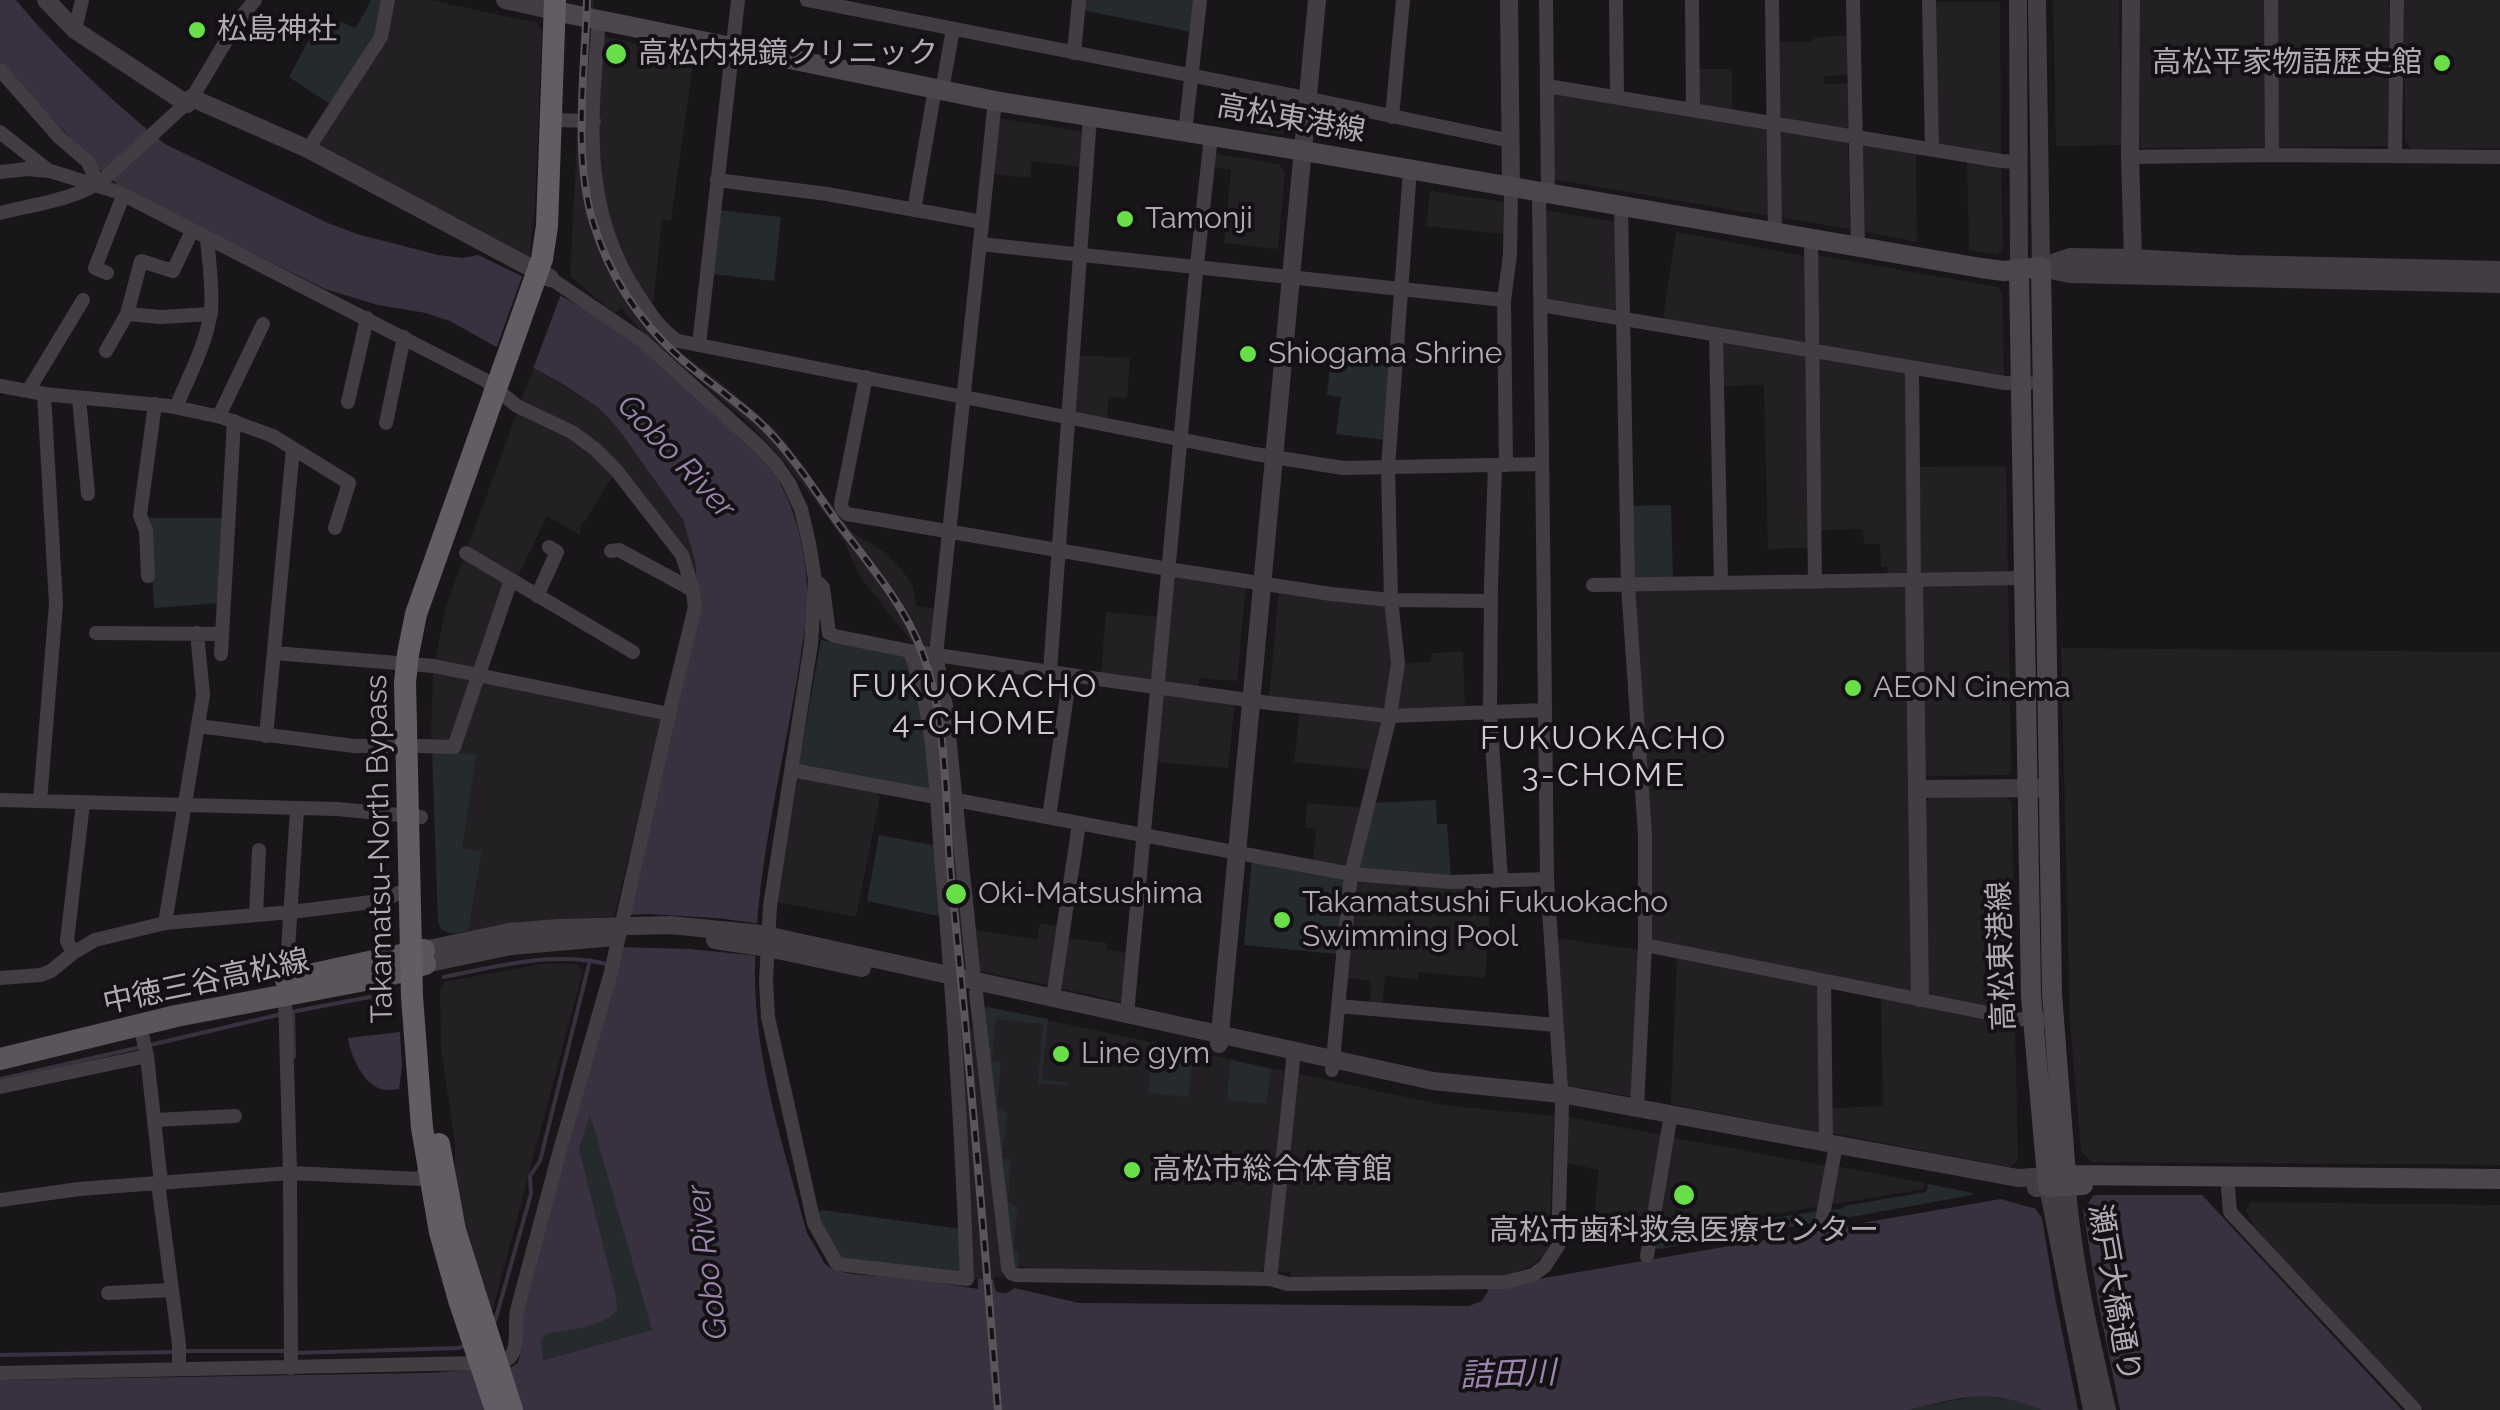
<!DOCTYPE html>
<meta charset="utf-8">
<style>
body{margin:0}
canvas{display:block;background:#181618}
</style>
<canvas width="2500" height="1410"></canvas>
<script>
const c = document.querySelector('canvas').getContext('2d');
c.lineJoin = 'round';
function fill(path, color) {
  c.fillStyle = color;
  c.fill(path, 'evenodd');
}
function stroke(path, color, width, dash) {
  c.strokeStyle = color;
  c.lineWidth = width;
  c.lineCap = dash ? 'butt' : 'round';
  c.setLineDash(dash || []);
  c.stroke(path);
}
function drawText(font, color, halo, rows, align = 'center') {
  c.font = font + ' Raleway,"Noto Sans JP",sans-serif';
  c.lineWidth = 8;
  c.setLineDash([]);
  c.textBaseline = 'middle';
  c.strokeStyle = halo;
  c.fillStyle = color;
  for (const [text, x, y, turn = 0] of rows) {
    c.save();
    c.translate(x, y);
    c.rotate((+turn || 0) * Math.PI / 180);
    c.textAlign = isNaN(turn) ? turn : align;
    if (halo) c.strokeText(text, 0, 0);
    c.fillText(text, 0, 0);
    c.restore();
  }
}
const built = new Path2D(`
 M391,0H430L537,23L542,31L535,205L529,257L318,147L317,143Z
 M584,0H594L588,141L591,190L656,327L683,354L724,385L776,430L853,533L886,553L902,570L913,586L916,606L936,609L932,644L926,647L941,693L969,967L965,968L968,1003L971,1029H975L1003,1277L972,1280L956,1030L915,646L861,578L844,541L820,507L784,461L747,421L640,330L622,308L614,313L570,276Z
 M2053,0H2119L2121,145L2056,146Z
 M2139,0H2266L2267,147L2140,148Z
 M2276,0H2389L2390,146L2277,147Z
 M2404,0H2500V148L2412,149L2405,141Z
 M1934,2H2000L2001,156L1939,145Z
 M602,36L694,56L671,220L662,219L653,306L632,274L610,222L602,189L598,147Z
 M1848,36V75L1824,76V84L1849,83V126L1844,130L1785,119L1780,114L1779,42H1812L1813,37Z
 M1697,69H1732V111L1701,106L1698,101Z
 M1557,91L1762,126L1767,131L1768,216L1552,179V95Z
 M1256,94L1291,101L1289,129L1282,134L1250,128Z
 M997,118L1084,132L1080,167L1032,161L1030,178L992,174Z
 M1783,129L1844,140L1848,144L1850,229L1780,217L1779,132Z
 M1863,143L1916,152L1917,242L1861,231L1858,147Z
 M1213,153L1279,164L1285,172L1278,249L1224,243L1231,170L1211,167Z
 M1967,160L2001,166L2003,249L1997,255L1969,250Z
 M1430,191L1503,202V234L1426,226Z
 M1544,210L1615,222L1616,307L1612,311L1546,300Z
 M1676,232L1805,256L1806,340L1803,343L1663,319Z
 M1816,255L1998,287L2002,293L2004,377L1823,346L1818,341Z
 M1725,340L1803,352L1807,357L1809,548L1768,549L1764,385L1721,386L1720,343Z
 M1076,355L1130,358L1127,398L1109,397L1107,419L1075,413Z
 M1821,356L1903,370L1907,375L1909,572L1907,575H1888L1887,567H1881L1880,544H1864L1863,529L1819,530L1815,360Z
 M534,368L596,406L609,418L622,434L683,520L695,561L696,580L620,469L520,403Z
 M518,410L571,435L615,473L584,522H581L580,535L547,516L517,578L467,549Z
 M2006,466L2008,573L1925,575L1920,570L1918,467Z
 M465,555L508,581L477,670L435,661L446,606Z
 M1173,576L1246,585L1237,681L1199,678L1198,687L1167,683L1164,678Z
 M2008,584L2011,771L2008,775L1928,776L1923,772L1920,589L1924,585Z
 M1904,585L1910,590L1914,988L1909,992L1649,941L1633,594L1637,590Z
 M1279,590L1388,604L1395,660L1387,711L1269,697Z
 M1106,612L1159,617L1153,676L1148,680L1101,673Z
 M2061,648L2500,652V1165L2092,1162L2081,1151L2070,1022Z
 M1463,652L1465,708L1395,711L1402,663L1431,662L1432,653Z
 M433,669L474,677L452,745L431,744Z
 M478,679L662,719L614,917L557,919L468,931L482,853L462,849L477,756L455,752Z
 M1166,693L1235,702L1228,768L1156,762L1162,696Z
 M1300,711L1379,720L1383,725L1373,770L1294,762Z
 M798,776L875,790L880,797L856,917L777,902Z
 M2006,796L2012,804L2015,1013L1932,996L1927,990L1924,804L1930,798Z
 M1307,803L1364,808L1349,865L1345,867L1313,862L1316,829L1305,827Z
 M1359,880L1492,886L1485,978L1419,972L1418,979L1385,976L1382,1005L1370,1004L1371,981L1347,978L1355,884Z
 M1040,923L1057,926L1047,985L976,970L972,930L1037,939Z
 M1065,938L1107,943V950L1128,952L1123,1002L1059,988Z
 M1556,938L1639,950L1634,1097L1565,1085Z
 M1677,957L1816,984L1819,988L1822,1133L1671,1104Z
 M541,964H576L583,971L491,1316L469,1239L455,1176V1142L441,1049L440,991L444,982Z
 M1881,996L2015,1023L2018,1160L2010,1167L1831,1133V1108L1883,1106Z
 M987,1007L1284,1071L1265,1267L1260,1273L1063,1270L1013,1266L984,1010Z
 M1299,1074L1443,1105L1554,1116L1549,1245L1545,1254L1531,1266L1508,1275L1296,1280L1291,1276L1290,1272H1276L1294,1077Z
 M1568,1117L1663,1135L1644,1236L1591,1245L1599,1170L1567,1163Z
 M1670,1137L1827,1166L1821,1206L1653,1235Z
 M1835,1166L1925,1183L1924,1189L1828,1205Z
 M2250,1202L2500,1205V1410H2424L2254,1229L2246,1210Z`);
const green = new Path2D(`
 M371,0H385L378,36L333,106L289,77L322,15L356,28Z
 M1083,0H1195L1192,32L1082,10Z
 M718,210L781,217L774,281L712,274Z
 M1331,359L1392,365L1387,440L1336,434L1341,397L1327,395Z
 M1671,505L1673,579L1637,580L1631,576L1629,506Z
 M149,518H225L221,603L154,608Z
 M821,640L907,656L919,690L931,790L799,765Z
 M432,749L477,755L462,848L482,852L468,931L453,934L442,930L438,922Z
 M1436,800L1437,824H1447L1451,877L1357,871L1374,803Z
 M879,835L937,846L943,917L867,901Z
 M1252,860L1341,876L1345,883L1337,954L1244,945Z
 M987,1007L1048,1019L1042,1079L1067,1083V1086L1038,1083L1043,1024L996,1019L992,1061L1001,1062L997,1108L1007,1113L1002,1158L1011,1159L1008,1201L1017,1208L1014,1249L1019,1255L1018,1268L1013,1266L984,1010Z
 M1152,1042L1193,1052L1188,1097L1148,1093Z
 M1230,1060L1270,1069L1267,1104L1227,1100Z
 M590,1114L652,1330L542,1360L541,1341L546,1334L592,1324L616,1295L579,1148Z
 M1928,1184L1973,1193L1972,1195L1834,1220L1829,1217L1828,1211L1844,1208V1206L1926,1192Z
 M822,1210L960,1229L963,1269L959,1273L837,1258L815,1213Z
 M1817,1211L1816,1220L1813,1223L1658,1249L1653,1247L1652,1241L1668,1238V1236Z
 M1980,1395L2020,1401L2041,1410H1907Z`);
const water = new Path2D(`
 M0,0H16C59,52 113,102 165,144L328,223L357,234L438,255L463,258L478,255C531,281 586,305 633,341C659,362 683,386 708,408C733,430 761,451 778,480C799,515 806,559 808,599C796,723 756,845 755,970C754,1060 784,1148 807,1233L825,1264L833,1270L852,1274L908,1278L978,1289V1279H993L996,1291C1003,1295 1009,1293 1014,1288L1079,1303L1469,1306L1482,1301L1489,1289L1533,1280L2001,1199L2032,1208L2097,1195H2202L2402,1410H2041C1986,1386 1962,1398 1907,1410H0V1380L428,1373L511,1367L518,1363L522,1348L519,1323L699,605L695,561L683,520L622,434L609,418L596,406L564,385L450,321L426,313L378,305L325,289L123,189L100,170L0,62ZM590,1115L652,1330L543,1360L541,1341L546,1334C568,1329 602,1328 617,1310L616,1295L579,1148Z
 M400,1032L402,1066L399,1089C393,1089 387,1091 381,1089C363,1084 350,1054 348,1038Z`);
const pier = new Path2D(`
 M523,274L561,294L533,369L496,349Z
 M647,914L717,918L762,924L759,956L690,949L619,947L626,915Z
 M2096,1192L2083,1210L2098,1302L2120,1410H2078L2056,1302L2042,1218L2030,1202Z`);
const stream = new Path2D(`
 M444,977C499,966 551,951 607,964
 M291,1012L370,997
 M293,1012L294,1057
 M150,1045L282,1014
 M0,1079L141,1047
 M495,1321L531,1194L530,1176L540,1161L590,960
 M185,1351H285
 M294,1353L458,1348L464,1346
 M0,1355L175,1352`);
const minor = new Path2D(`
 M807,0L1296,96L1511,141
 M1546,0L1548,195
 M1616,0L1617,96
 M1692,0L1693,108
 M1772,0L1775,234
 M1853,0L1858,248
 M1929,0L1932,149
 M2271,0L2272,155
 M599,20C591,119 580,208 638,295C649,312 661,331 678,341L1255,454L1343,468L1542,464
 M75,30L82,0
 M1074,53L1079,0
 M0,70L60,138L88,162L98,184
 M1547,86L2001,161L2018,162
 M942,90L953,29
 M1392,117L1403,0
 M551,120L594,121
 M0,132L49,171
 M1185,132L1200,0
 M308,149L381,37L388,0
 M2395,156L2397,0
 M2130,157L2272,155L2500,157
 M0,172L27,169L50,171L118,192L485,380L517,406L572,432L595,449L616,470L682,555L692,586L695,607L669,714L610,976L560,1150L517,1310C513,1332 524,1360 496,1363
 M717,180L827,194L982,222
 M1621,208L1628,585L1645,835V945L1637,1108
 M914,210L935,89
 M0,213C35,204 78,200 106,177L192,98L238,21L255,0
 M1811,240L1815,582
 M980,244L1504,300
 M107,273L95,268L123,196
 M550,278L643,341L759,446L775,463L789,483L801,509L809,543L815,580L811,644L770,906L766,981L768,1017L814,1223L837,1264L967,1279C962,1142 954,1005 942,868C936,796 936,719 910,651
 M1541,305L2005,383H2029
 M127,314L141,261L173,271L192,231
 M1716,334L1721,583
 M699,345L738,0
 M106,351L127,314L161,317L211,314
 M1912,368L1914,580
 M866,377L841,504L842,509L847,514L1174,570L1331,594L1391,600L1490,601
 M0,386L44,394L169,406L221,417L273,436L349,483L335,528
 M28,391L83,300
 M79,398L88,494
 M348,402L367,318
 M176,407C189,376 207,343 211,310C213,286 209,262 207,239
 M219,416L263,324
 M386,423L404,337
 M1495,465L1491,585L1490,712L1501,880
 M1506,465L1504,300L1510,255L1511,188
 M611,551L619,550L693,590
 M466,553L633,652
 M148,576L146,531L140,515L155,404
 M820,584L823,588L829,633L835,636L910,651L1070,675L1269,703L1390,716L1545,710
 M1593,585L2024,578
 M537,596L557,552L549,547
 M96,633L222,634
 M274,653L434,666L669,714
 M221,654L234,421
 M1050,671L1090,117
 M198,726L354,746H406
 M266,736L293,449
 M420,746L454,747L511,580
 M792,770L936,797
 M0,800L337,809L421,817
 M956,800L1351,874L1451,882L1547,879
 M40,801L56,604L44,394
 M1049,817L1070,675
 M256,915L259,850
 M165,923L203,695L197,633
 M1645,945L2018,1019L2042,1020
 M73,953L67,941L83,803
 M0,978L41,975L51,971L73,953L95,940L165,923L291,912L380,901L401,892H409
 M974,980L946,706L936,655L995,101
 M1824,982L1826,1143
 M976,993L1008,1268L1011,1273L1016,1275L1270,1279L1288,1284L1506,1282L1533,1275L1545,1266L1558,1246L1562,1105L1547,879L1539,193
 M1053,997L1079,824
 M1338,1006L1556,1025
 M1127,1014L1195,283L1211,136
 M140,1025L147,1056L161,1183
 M1332,1070L1351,874L1390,716L1398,663L1391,600L1388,467L1410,170
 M0,1087L147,1056
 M154,1120L235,1116
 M2227,1176L2230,1212L2415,1410
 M158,1183L179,1344V1369
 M0,1200L79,1189L290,1173L421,1179L427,1167
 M1821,1226L1836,1145
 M1647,1256L1671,1114
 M1270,1279L1294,1051
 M108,1293L172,1290
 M291,1368L290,1173L285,996L297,810
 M0,1373L480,1363`);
const tertiary = new Path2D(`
 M46,0L75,30L187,104
 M505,0L555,11
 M1509,0L1511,188
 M2018,0L2019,270
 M2037,0L2041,267
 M2131,0L2130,157L2133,258
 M192,98L308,149L550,278
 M2041,267L2070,257L2133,258L2235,264L2500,270
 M2041,268L2070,274L2500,284
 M1914,580L1920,998
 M1917,789L2042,788
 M715,940L768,948L862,968
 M424,950L509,932L558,928L670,925L761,934L1433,1081L1561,1094L2018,1178L2066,1175C2071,1254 2089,1333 2107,1410
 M425,964L511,946L615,937
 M1219,1044L1317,0
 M2036,1188L2048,1187L2092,1410`);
const secondary = new Path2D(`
 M555,11L995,101L1304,151L1981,268L2004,271L2041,267L2052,994L2066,1175L2500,1179
 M2019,270L2031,996L2048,1187L2083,1185`);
const primary = new Path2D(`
 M286,980L424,950
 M0,1059L176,1016L386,976L425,964`);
const trunk = new Path2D(`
 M439,1144L455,1230L512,1410
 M496,1410L459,1300L440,1232L422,1128L412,997L405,682L408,654L416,614L542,259L547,226L555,0`);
const rail = new Path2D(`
 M587,0C585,69 573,156 593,222C609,275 638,320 679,357C704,379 732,398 757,420C789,449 813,488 838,523C868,563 904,604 922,652C950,726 944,810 952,888C970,1062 984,1236 998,1410`);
const markers = [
 [197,30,10,"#68de48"],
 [616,54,12,"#68de48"],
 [2442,63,10,"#68de48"],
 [1125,219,10,"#68de48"],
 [1248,354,10,"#68de48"],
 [1853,688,10,"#68de48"],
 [956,894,12,"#68de48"],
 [1282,920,10,"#68de48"],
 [1061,1054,10,"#68de48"],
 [1132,1170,10,"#68de48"],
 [1684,1195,12,"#68de48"]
];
const poiNames = [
 ["松島神社",217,30],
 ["高松内視鏡クリニック",638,54],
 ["高松平家物語歴史館",2422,63,"right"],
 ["Tamonji",1145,219],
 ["Shiogama Shrine",1268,354],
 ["AEON Cinema",1873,688],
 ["Oki-Matsushima",978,894],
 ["Takamatsushi Fukuokacho",1302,903],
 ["Swimming Pool",1302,937],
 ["Line gym",1081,1054],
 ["高松市総合体育館",1152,1170],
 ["高松市歯科救急医療センター",1684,1231,"center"]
];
const streetNames = [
 ["高松東港線",1291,119,10],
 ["Takamatsu-North Bypass",380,849,-91],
 ["高松東港線",2002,956,-92],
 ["中徳三谷高松線",206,982,-12],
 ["瀬戸大橋通り",2114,1293,80]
];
const waterNames = [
 ["Gobo River",676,457,47],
 ["Gobo River",708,1262,-97],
 ["詰田川",1508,1375,-2]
];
const neighbourhoodNames = [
 ["FUKUOKACHO",975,687],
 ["4-CHOME",975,724],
 ["FUKUOKACHO",1604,739],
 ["3-CHOME",1604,776]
];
fill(built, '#222022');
fill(green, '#252b2d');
fill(water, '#393140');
fill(pier, '#181618');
stroke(stream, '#393140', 4);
stroke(minor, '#413d42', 14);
stroke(tertiary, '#413d42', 18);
stroke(secondary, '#4c464c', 20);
stroke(primary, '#5b545b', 22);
stroke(trunk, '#645c64', 22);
stroke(rail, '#5b545b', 8);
stroke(rail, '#131113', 4, [11]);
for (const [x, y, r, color] of markers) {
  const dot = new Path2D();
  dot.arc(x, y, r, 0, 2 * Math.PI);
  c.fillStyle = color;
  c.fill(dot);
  stroke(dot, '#131113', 4);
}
drawText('30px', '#b4aab7', '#131113', poiNames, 'left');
drawText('30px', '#b4aab7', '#131113', streetNames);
drawText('italic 32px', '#9d85ae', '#131113', waterNames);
c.letterSpacing = '2.5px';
drawText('32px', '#d2cad3', '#131113', neighbourhoodNames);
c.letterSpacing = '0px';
</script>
